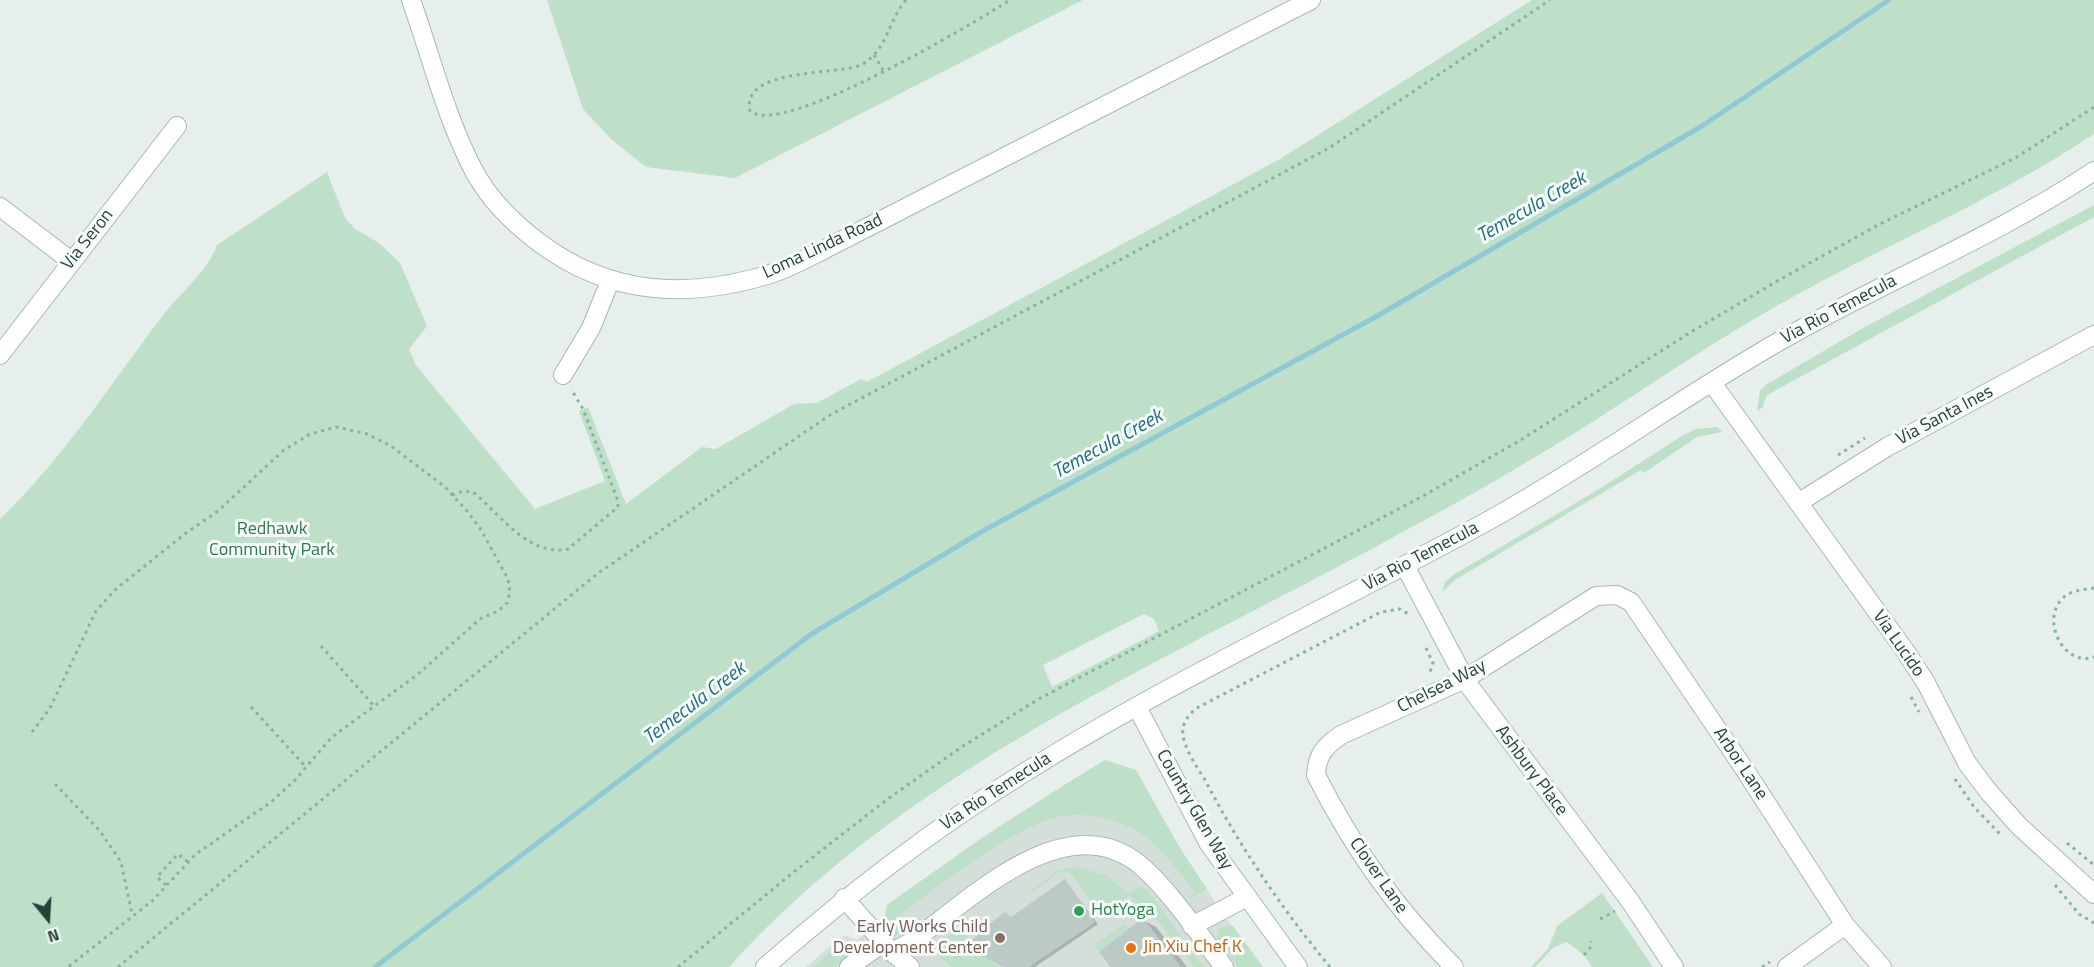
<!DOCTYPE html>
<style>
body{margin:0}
#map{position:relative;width:2094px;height:967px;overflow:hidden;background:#e6efeb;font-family:"Titillium Web",sans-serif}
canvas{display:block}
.north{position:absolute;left:18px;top:889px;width:60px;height:60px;-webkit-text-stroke:4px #f7fbf9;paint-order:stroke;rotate:162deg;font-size:16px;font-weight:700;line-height:24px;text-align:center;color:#24423a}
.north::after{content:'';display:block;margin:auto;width:21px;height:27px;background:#24423a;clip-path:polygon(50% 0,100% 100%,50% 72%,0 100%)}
</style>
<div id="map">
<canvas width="2094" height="967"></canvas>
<div class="north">N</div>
</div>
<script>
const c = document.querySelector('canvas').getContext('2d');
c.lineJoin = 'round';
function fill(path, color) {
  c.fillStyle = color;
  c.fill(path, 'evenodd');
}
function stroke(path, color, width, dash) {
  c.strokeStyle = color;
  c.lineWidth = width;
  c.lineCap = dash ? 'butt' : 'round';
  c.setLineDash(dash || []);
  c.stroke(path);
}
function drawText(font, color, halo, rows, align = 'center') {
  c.font = font + ' "Titillium Web",sans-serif';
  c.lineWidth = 6;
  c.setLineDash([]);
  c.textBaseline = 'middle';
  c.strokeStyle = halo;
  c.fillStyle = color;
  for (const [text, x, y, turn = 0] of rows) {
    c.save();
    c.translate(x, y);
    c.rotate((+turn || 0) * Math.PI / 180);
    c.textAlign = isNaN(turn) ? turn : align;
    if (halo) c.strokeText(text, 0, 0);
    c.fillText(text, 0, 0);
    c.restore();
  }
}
const built = new Path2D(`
 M1105,760L1136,770L1178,845L1220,910L1263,967H806L841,937L847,936L857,940L885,918L887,905L907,891L987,834Z`);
const green = new Path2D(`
 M547,0H1083L735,178L646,167L611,139L583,109Z
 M1532,0H2094V134C1989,204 1870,251 1761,315C1696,353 1634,396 1570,436C1497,481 1421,523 1345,563C1128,678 897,781 729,967H0V519C63,459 111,383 164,314C181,292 208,271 217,245L327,172L345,218L355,229L379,243L400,263L427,326L409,349L415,364L535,509L605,481L579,411L588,407L626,504L702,447L716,449L794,404L817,403L861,379L867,382L1280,159ZM1144,614L1154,619L1159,631L1052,687L1043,665Z
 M2094,205V217L1767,395L1762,408L1757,411L1760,390L1767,384L1863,328Z
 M1718,427L1722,432L1697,437L1644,473L1641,470L1455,580L1442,592L1445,582L1453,575L1596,491L1682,436L1695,429Z
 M1105,760L1136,770L1178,845L1207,889L1188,900L1194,892C1178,871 1164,849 1142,834C1119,819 1084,811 1058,817C1009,829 936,889 894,919L899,935L893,936L880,921L885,917L887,905C958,854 1030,805 1105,760Z
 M1077,867L1106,875L1128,893L1140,887L1146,888L1204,967H1194L1147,907L1140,912L1130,896L1102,916L1072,875L1066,871L1059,872L1032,893L1030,891L1058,870Z
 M1602,893L1653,967H1592L1586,957L1567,942L1553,948L1535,967H1531L1548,949L1557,926Z
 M1125,924L1129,929L1099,952L1094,945Z
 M1228,925L1233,926L1263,967H1238L1217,938L1220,928Z
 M958,929L972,940L965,948L1004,967H952L931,950Z
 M835,948H849L853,953L835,967H813Z`);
const shadow = new Path2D(`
 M1065,881L1098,924L1035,967H1007L1012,918Z
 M1143,920L1156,927L1187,967H1113Z`);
const stream = new Path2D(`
 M375,967L810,635L981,532L1379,315L1702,126L1889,0`);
const building = new Path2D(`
 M1065,879L1095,922L1081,932L1029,967H1004L965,948L984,928L1005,912L1011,917Z
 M1143,918L1148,924L1181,967H1111L1099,952Z`);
const path = new Path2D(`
 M906,0C888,21 888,48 863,64C843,76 740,66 750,111C780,139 976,22 1010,0
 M874,55L883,70
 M1838,455L1865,438
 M452,495L463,491L473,492C500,514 528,557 568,549L618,507V501L583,409L571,389
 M2094,588C2083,590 2070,590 2062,599C2041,620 2063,667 2094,657
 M321,646L375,707
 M1426,648L1433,663L1429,675
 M1911,697L1919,712
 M251,707L306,767
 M32,732L50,708L96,611L116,589L186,533L218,511L284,450L310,434L336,427L367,434L391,446L445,487L467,511L480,528L508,579L510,592L507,603L498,611L480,619L417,675L332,737L295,780L271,802L196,854L152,901L68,967
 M1955,779L1974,807L2000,834
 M55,784L100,831L121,862L132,914
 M2067,843L2094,865
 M166,885L157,877L178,854L188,862
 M2055,885L2079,914L2094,923
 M1600,919L1615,911
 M1584,955L1590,948L1591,941
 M118,967L597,574L830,415L1329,148L1550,0
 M678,967L795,871L889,798L960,748L1037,700L1423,496L1519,441L1691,332L1779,280L1880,224L2017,157L2094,107
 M1330,967C1282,909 1240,847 1205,780C1197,767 1185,750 1183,735C1181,724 1189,714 1197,708L1381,612L1400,609L1410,615
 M1762,967L1770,962`);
const minor = new Path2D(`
 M411,0C431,56 446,118 474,171C490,201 514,224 541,244C610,295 686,299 767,275C788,269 809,257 829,247L1311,0
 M0,207L71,261
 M0,355L177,126
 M563,375L591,328L610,281
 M1712,383L1906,652L1926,683L1967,763L1988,791L2019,826L2094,894
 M1798,503L1887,447L2094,335
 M1405,566L1467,683L1630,901L1674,967
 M1137,707L1209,844L1298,967
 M844,898L892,952L910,967
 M1192,926L1247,897
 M892,952L913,941C970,899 1060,811 1132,859C1162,879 1201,937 1224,967
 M765,967C850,893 931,830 1027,771C1174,679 1334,605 1486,522C1587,466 1679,399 1778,342C1882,282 1995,237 2094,171
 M849,967L884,942
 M1454,967C1396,909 1353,848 1316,775C1317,754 1325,746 1341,735L1465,679L1596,596L1617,595L1631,602L1743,767L1845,925L1882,967
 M1787,967L1845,925`);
const markers = [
 [1079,911,6,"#2e9e5b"],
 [1000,938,6,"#8d6e63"],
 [1131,948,6,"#e8710a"]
];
const streetNames = [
 ["Via Seron",88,240,-52],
 ["Loma Linda Road",823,247,-25],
 ["Via Rio Temecula",1839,310,-28],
 ["Via Santa Ines",1945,416,-28],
 ["Via Rio Temecula",1421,557,-28],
 ["Via Lucido",1898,644,55],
 ["Chelsea Way",1442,687,-27],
 ["Arbor Lane",1740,764,56],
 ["Ashbury Place",1531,771,53],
 ["Via Rio Temecula",996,792,-33],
 ["Country Glen Way",1194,810,60],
 ["Clover Lane",1378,876,55]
];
const parkNames = [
 ["Redhawk",272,530],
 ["Community Park",272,551]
];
const leisureNames = [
 ["HotYoga",1091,911]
];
const educationNames = [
 ["Early Works Child",988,928],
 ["Development Center",988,949]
];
const foodNames = [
 ["Jin Xiu Chef K",1143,948]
];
const waterNames = [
 ["Temecula Creek",1532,208,-30],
 ["Temecula Creek",1108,445,-29],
 ["Temecula Creek",695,704,-37]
];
fill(built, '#d4dfda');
fill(green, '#bfe0c8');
fill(shadow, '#0003');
stroke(stream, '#8ec9d4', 5);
fill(building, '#bbcac4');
stroke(minor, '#a8b8b2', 20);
stroke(path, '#86b3a5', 3, [3, 4.5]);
stroke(minor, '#fff', 18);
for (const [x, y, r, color] of markers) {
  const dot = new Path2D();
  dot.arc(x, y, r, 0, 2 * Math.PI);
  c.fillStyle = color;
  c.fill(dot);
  stroke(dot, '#f7fbf9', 2);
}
drawText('18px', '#24423a', '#f7fbf9', streetNames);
drawText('18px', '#2d7a4b', '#f7fbf9', parkNames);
drawText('18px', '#27864d', '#f7fbf9', leisureNames, 'left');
drawText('18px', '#785e54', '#f7fbf9', educationNames, 'right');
drawText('18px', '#c56008', '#f7fbf9', foodNames, 'left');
drawText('italic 20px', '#1c6f80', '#f7fbf9', waterNames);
</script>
